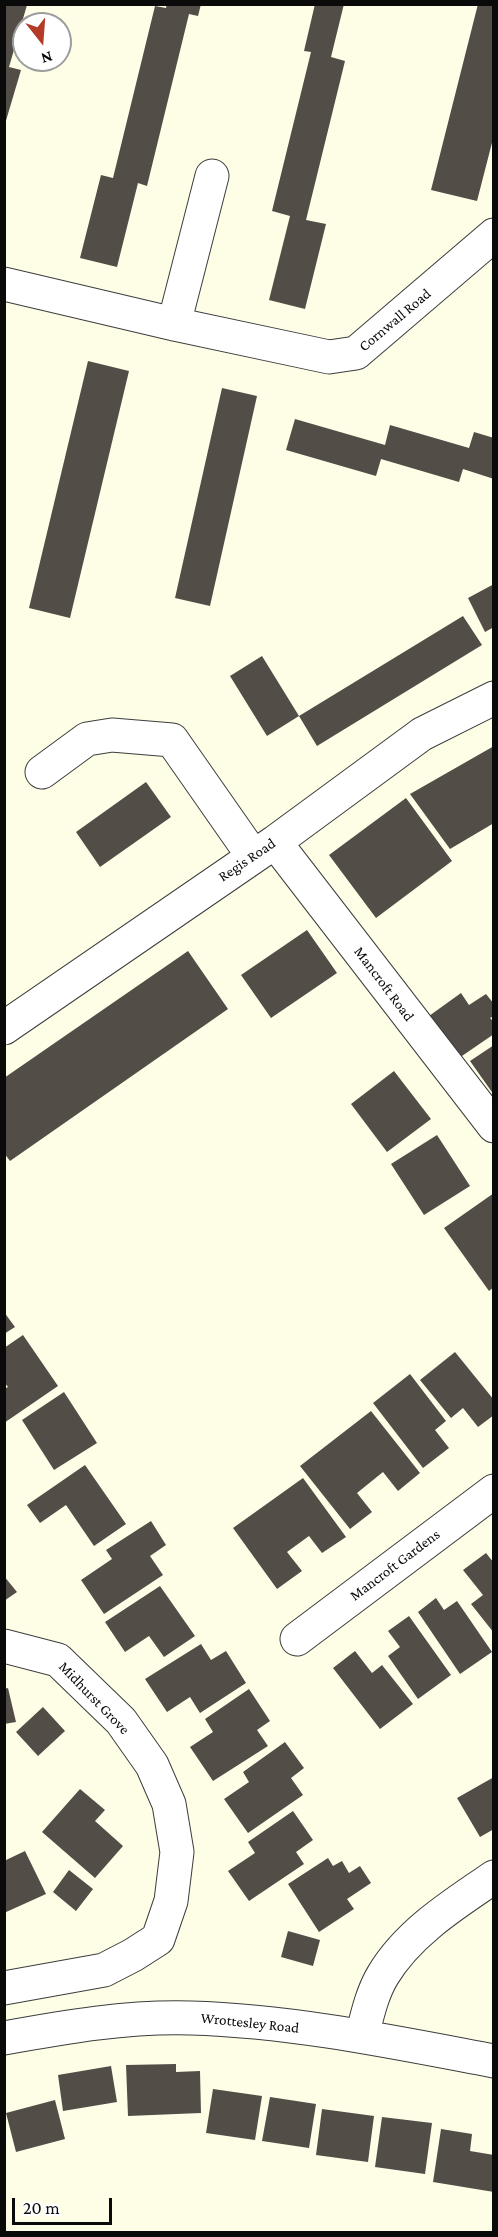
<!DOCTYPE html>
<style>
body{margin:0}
#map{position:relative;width:498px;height:2237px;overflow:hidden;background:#fefee7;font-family:"Crimson Pro",serif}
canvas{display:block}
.frame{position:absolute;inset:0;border:6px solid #0a0a0a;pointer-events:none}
.north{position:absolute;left:12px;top:12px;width:60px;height:60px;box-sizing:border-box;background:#fff;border:2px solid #9d9d9d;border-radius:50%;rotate:163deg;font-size:16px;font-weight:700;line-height:24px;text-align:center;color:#0a0a0a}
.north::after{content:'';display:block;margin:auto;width:21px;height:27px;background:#b43b28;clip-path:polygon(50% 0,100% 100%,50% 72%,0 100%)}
.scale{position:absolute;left:12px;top:2198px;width:100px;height:27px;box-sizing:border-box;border:3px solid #0a0a0a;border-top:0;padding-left:8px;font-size:18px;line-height:21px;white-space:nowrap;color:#0a0a0a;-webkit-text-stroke:4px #fff;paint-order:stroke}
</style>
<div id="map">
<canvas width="498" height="2237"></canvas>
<div class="frame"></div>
<div class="north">N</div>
<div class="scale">20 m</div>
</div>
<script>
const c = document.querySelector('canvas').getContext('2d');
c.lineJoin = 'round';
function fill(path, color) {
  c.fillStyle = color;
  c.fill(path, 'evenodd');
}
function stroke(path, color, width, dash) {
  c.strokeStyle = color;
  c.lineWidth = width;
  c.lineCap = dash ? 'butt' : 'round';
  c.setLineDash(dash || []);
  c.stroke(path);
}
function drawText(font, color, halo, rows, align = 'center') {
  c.font = font + ' "Crimson Pro",serif';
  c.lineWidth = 6;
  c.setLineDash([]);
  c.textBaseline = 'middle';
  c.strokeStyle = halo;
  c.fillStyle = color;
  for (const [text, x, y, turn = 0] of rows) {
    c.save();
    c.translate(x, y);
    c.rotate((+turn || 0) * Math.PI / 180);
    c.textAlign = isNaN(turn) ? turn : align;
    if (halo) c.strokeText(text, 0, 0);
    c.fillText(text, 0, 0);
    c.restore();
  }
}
const building = new Path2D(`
 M167,4H201L198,16L189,14L147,186L138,183L117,267L80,258L101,175L113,178L155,6L166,8Z
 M315,4H344L331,57L345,61L306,220L326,224L305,309L269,300L290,216L272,211L311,52L304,51Z
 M478,4H494V135L477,201L431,190Z
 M4,5H27L9,67L21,70L5,124Z
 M88,361L129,371L70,618L29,608Z
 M222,388L257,396L210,606L175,598Z
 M295,419L385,445L390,425L469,448L474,432L494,438V479L463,469L459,482L381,459L376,476L286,450Z
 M494,584V627L485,632L468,598Z
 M463,616L482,645L317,746L299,716Z
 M262,656L299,716L267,736L230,676Z
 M494,746V823L450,849L410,794Z
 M146,782L171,817L100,867L76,832Z
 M406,798L452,861L376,918L329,855Z
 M307,930L337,973L271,1018L241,975Z
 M188,951L228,1009L10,1161L4,1153V1078Z
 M461,993L469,1005L486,994L494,1004V1016L490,1018L494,1022V1034L459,1058L429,1016Z
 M494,1045V1095L470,1061Z
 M394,1071L431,1119L387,1152L351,1104Z
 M437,1135L470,1186L424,1215L391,1164Z
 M494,1193V1287L489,1291L444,1228Z
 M4,1312L15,1327L4,1334Z
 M23,1335L58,1386L4,1423V1389L8,1387L4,1382V1348Z
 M455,1352L494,1400V1415L478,1427L463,1408L451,1418L420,1380Z
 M410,1374L446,1421L435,1430L449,1448L423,1468L373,1403Z
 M64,1392L97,1443L54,1470L22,1420Z
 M371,1411L420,1473L398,1491L383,1472L357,1493L372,1512L350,1529L300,1466Z
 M85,1465L126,1524L94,1546L66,1505L40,1523L27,1505Z
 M303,1478L346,1537L322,1553L309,1536L287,1552L302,1571L277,1589L233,1528Z
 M151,1521L166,1545L150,1556L163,1575L104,1614L81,1580L112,1559L106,1550Z
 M486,1553L494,1563V1633L471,1604L483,1595L463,1570Z
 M4,1576L17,1592L4,1601Z
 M160,1586L195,1636L164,1657L149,1636L125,1652L105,1622Z
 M436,1598L444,1610L457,1601L492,1652L460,1674L418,1612Z
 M409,1616L451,1675L418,1699L388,1656L400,1647L388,1631Z
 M201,1644L211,1660L226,1651L246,1683L200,1713L190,1697L167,1712L145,1679Z
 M355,1651L372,1673L382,1665L413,1704L380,1729L333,1668Z
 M8,1688L16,1722L4,1724V1689Z
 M249,1689L270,1721L257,1730L268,1746L213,1781L190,1747L213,1732L205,1719Z
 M43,1707L65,1731L38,1756L16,1732Z
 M285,1742L304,1768L291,1778L303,1795L248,1833L224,1799L249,1782L243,1772Z
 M494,1777V1829L480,1837L457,1798Z
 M80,1789L105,1810L95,1821L123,1846L95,1878L42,1832Z
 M293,1811L313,1840L296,1852L304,1864L249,1901L228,1871L255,1853L248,1842Z
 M25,1851L46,1894L4,1913V1861Z
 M328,1858L333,1866L342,1861L349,1873L360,1866L371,1883L347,1899L354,1909L319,1932L288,1884Z
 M69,1870L93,1889L76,1911L53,1892Z
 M288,1931L320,1940L313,1966L281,1957Z
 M176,2064V2072L200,2071L201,2113L128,2116L126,2065Z
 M111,2066L117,2102L63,2111L58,2075Z
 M213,2089L262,2096L255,2140L206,2133Z
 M270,2097L316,2104L309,2148L262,2141Z
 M55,2100L65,2139L16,2152L6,2113Z
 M322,2109L374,2116L368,2162L316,2155Z
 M382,2117L432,2123L425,2174L375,2167Z
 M441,2129L472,2134L470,2151L494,2155V2192L433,2182Z`);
const minor = new Path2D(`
 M4,284L174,324L329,357L356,353L494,235
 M174,324L212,176
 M42,772L87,739L112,735L172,740L253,856
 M275,842L494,1126
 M4,1028L275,842L422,734L494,698
 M297,1639L494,1491
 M4,1646L58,1660L121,1721L152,1765L169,1804L177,1852L171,1901L158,1939L133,1955L104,1970L4,1988
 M362,2036C367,2016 372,1993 383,1975C408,1933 454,1904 494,1877
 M4,2038C65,2027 128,2016 191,2018C293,2021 393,2042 494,2061`);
const streetNames = [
 ["Cornwall Road",395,320,-40],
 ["Regis Road",247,860,-34],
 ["Mancroft Road",384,984,53],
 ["Mancroft Gardens",395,1565,-37],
 ["Midhurst Grove",94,1698,46],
 ["Wrottesley Road",250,2023,6]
];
fill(building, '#524d47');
stroke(minor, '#3d3d3d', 35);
stroke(minor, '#fff', 33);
drawText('15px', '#0a0a0a', '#fff', streetNames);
</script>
